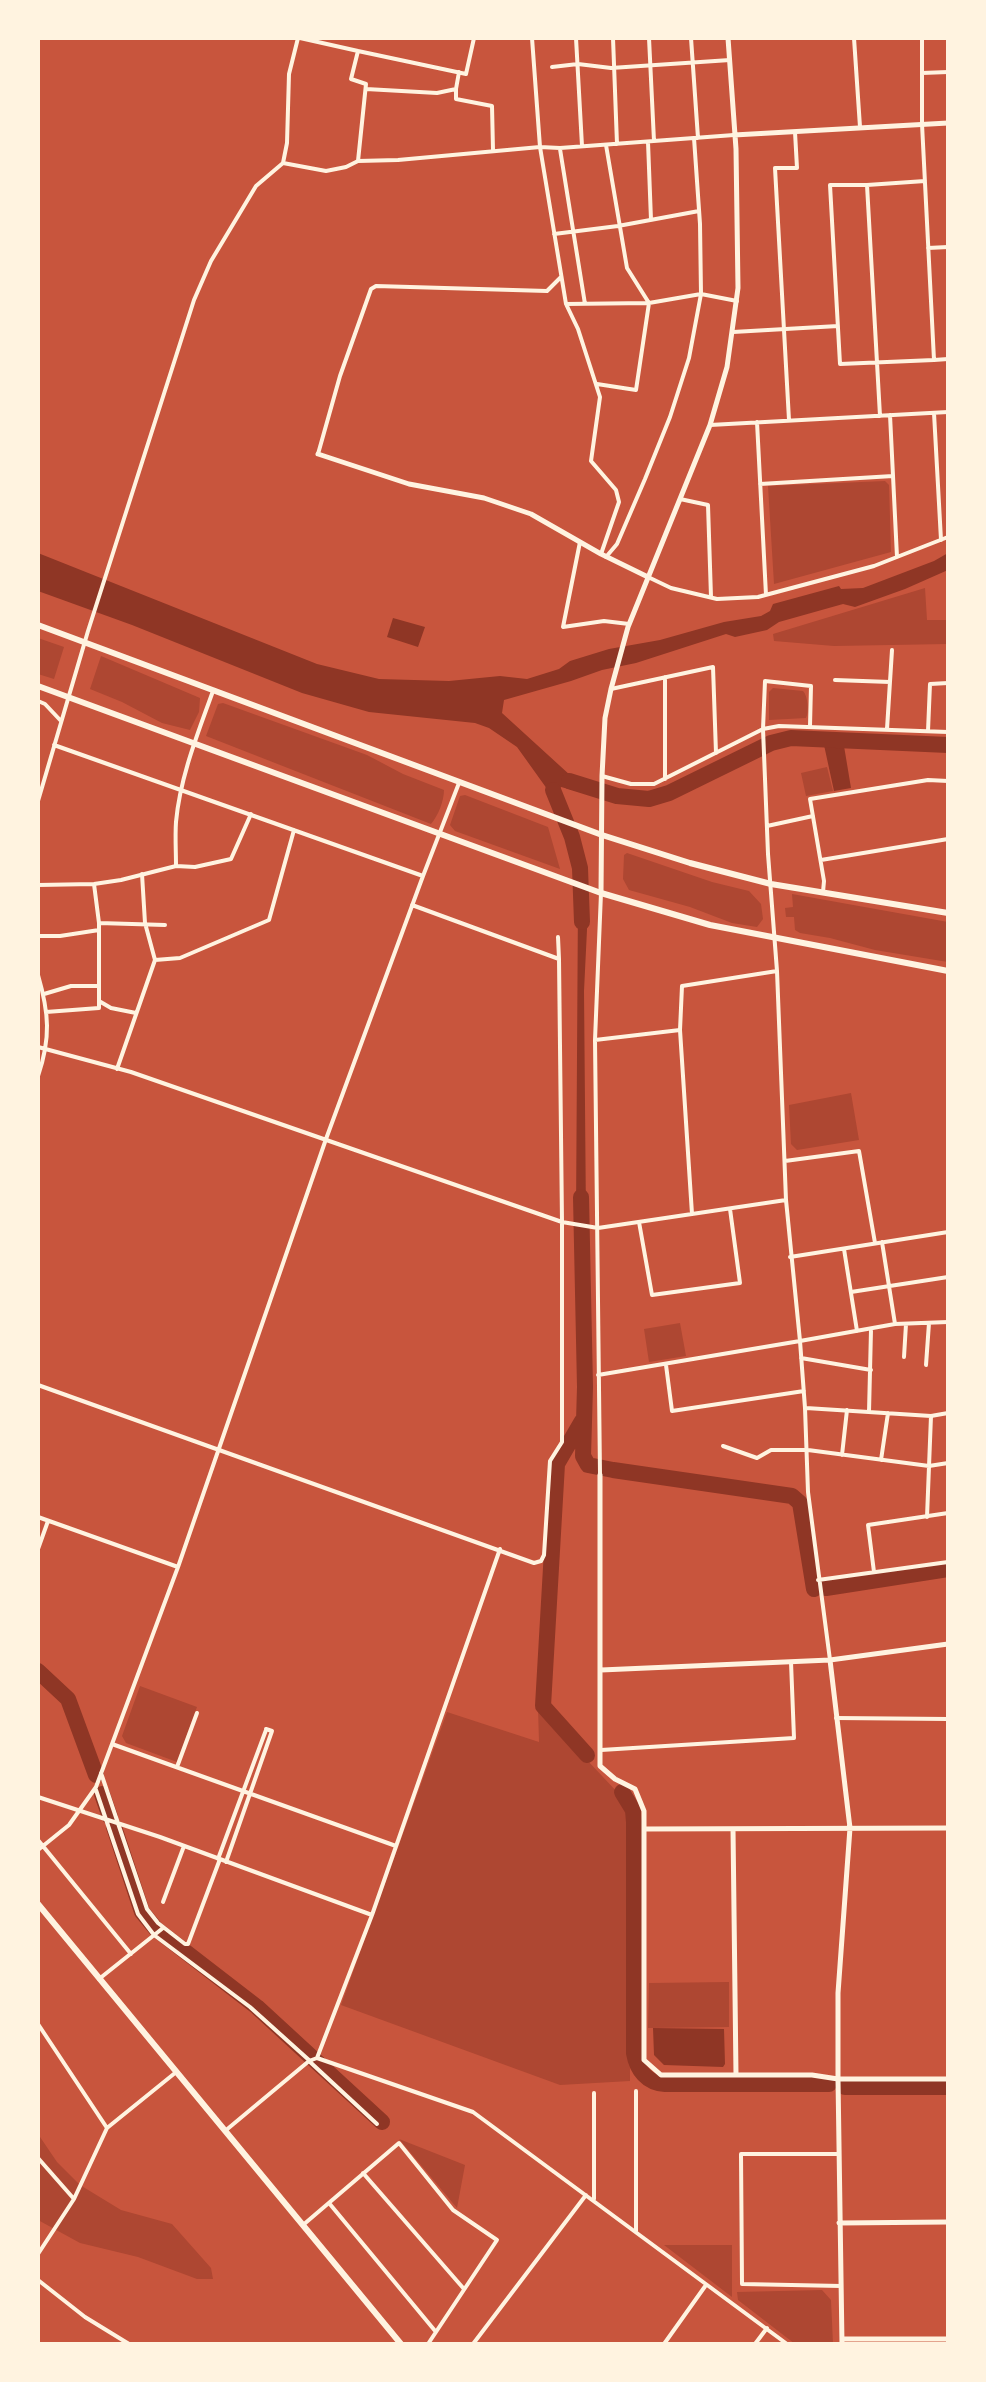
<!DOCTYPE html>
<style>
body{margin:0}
#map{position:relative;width:986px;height:2382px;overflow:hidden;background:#c8553d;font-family:Jost,sans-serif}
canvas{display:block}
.frame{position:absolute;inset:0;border:40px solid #fff3e0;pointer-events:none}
</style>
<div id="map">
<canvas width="986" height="2382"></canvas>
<div class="frame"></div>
</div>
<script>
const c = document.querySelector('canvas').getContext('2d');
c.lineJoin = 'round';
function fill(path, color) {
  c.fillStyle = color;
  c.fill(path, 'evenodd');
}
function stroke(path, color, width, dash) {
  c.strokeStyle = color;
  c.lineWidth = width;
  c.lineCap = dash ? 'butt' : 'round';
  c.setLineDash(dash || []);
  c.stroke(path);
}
const green = new Path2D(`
 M885,481L889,485L891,552L774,584L768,486Z
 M925,588L927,620H948V644L834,646L774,641L773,634Z
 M38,638L64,647L54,679L38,674Z
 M101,656L200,698L199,712L190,730L162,723L122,702L90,689Z
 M773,688L803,691C808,696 809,712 806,718L769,720V692Z
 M223,703L367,755L403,774L444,790C444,801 438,816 431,824L206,736L218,704Z
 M827,767L833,791L806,796L801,773Z
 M465,795L548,827L560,869L455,831L450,825L460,796Z
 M627,853L712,882L749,891L761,904L763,919L757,927L732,923L690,907L629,890L623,879L624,855Z
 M792,894L948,922V962L875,950L830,938L800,933L795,930L794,917H786L785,908L793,907Z
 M851,1093L859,1140L797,1150L791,1144L789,1105Z
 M680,1323L686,1356L649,1362L644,1329Z
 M140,1686L197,1707L177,1762L126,1743L122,1736Z
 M538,1708L619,1794L629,1809L630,2081L560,2085L341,2005L447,1712L539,1742Z
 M729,1982V2027L648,2028L649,1983Z
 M38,2134L57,2162L80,2185L121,2210L172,2224L211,2268L213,2279H197L138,2257L80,2243L38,2220Z
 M399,2139L465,2165L457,2208Z
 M664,2245H732V2297Z
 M822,2290L831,2300L833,2344H795L738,2300L737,2292Z`);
const water = new Path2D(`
 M38,553L317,664L379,679L449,681L500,676L527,679L559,669L570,661L609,649L660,640L724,622L761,616L770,611L773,604L839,586L841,589L863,588L934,561L948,553V570L905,589L855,607L843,604L779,622L767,630L735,637L726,634L636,663L602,670L571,681L504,700L502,713L582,786L588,785L589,794L561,787L558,791L564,804L560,807L517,747L489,728L475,723L369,712L302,693L132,625L38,591Z
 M393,618L425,627L418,647L387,637Z
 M824,745L844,746L851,788L834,791Z
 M574,835L585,876L576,877L567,836Z
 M578,898L588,909L584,991L586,1220L576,1216Z
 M653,2028L724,2029L725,2064L723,2067L664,2065L654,2055Z`);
const river = new Path2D(`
 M569,781L617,796L649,799L669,793L771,743L791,738L948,745
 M553,790L572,837L580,868L582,922
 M581,1197L585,1387L583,1456L588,1465L613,1470L792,1496L800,1503L814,1589
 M582,1421L557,1464L543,1706L587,1755
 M826,1588L948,1569
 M38,1671L68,1699L96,1775
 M622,1792L633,1810L634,1822V2053C637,2070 647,2083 665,2084H829
 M102,1794L110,1817
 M114,1827L142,1912L156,1929L257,2007L382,2122
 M845,2087H948`);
const minor = new Path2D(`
 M300,38L358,51L351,79L366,84L358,161
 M532,38L540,147L566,304L578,329L600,397L591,461L616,490L619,502L601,554
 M576,38L582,146
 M613,38L617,144
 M649,38L654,141
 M691,38L698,138
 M854,38L860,127
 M922,38V124L934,360L948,359
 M358,51L466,74L474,38
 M552,67L578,64L611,68L730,60
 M922,73L948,72
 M366,89L437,93L456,89L459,72
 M456,89V99L492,106L493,150
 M648,142L651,220
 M560,149L585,304
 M283,163L326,171L346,167L358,161L398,160L540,147L560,148L734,135
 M867,185H830L840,364L934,360
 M554,234L618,226L699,211
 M928,248L948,247
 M566,304L649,303L701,294L737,301
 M733,332L838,326
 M597,384L636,390L649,303L627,268L606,145
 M934,413L941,540
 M890,415L897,557
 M880,416L867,185L925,181
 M789,420L775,168H797L795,132
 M757,422L766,595
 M710,425L948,412
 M318,454L340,376L371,289L376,286L547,291L561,277
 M760,484L893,476
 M680,499L708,505L711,597
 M580,542L563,627L604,621L629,624
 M606,557L617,544L645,479L670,417L689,358L701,294L700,224L694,138
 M648,577L671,588L717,599L758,597L874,566L948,537
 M665,677V779
 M835,680L890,682
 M611,689L713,667L716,753
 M38,701L45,704L61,721
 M887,729L892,650
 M928,731L930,684L948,683
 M54,745L423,876L459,783
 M602,776L631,784H654L763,729L765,681L811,686L810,726
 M38,801L88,631L194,300L211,261L256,186L283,163L287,143L289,74L298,38
 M767,826L813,816
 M821,860L948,839
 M176,866L195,867L231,859L251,814
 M142,874L145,923L155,960
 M38,885L94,884L121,880L176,866C176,851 175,836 176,822C180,777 198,733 213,691
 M823,892L824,881L810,799L928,780L948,781
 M99,923L165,925
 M38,936H60L99,930
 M558,937L559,959
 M38,975C49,1013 51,1038 38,1076
 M44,994L71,986H99
 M99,1001L111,1008L136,1013
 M46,1012L99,1008V923L94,884
 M680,1030L692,1214
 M595,1040L680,1030L682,986L777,971L768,854L763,729L779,726L948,732
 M38,1047L131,1072L562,1222L598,1228L786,1200L777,971
 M117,1069L155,960L180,958L269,920L294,830
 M785,1161L859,1151L875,1243
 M786,1200L800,1341L895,1324L948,1322
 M639,1222L652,1295L740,1283L730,1209
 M882,1242L895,1324
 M844,1249L857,1331
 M790,1257L948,1232
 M851,1292L948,1277
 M904,1357L906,1324
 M801,1358L871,1370
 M666,1365L672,1411L804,1391
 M926,1365L929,1323
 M598,1375L800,1341L805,1408L808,1492L830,1660
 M38,1385L534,1563L541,1561L544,1555L550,1461L562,1442V1222L559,959L412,905
 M806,1408L931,1416
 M869,1412L871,1330
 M723,1446L757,1458L771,1450H808L929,1466L948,1463
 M842,1455L847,1410
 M881,1460L888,1413
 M600,1474L595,1040L601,893
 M38,1517L178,1567
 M927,1517L931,1416L948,1413
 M38,1549L48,1521
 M874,1572L868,1525L948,1513
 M818,1580L948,1562
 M836,1718L948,1719
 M112,1744L396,1846
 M601,1750L794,1738L791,1662
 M177,1767L197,1713
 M101,1773L147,1909L158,1923L185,1944H188L220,1859
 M96,1790L138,1914L154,1935L250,2007L310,2061
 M38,1797L160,1837L372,1915
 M38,1840L131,1954
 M38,1850L69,1825L96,1787L178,1567L326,1139L423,876
 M218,1859L266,1730
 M226,1862L272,1731L266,1729
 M163,1902L184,1846
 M99,1979L163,1928
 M38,2024L107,2128
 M317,2058L372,1915L500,1549
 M309,2061L377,2124
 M225,2131L309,2061L317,2058L473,2112L787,2344
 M838,2154H741L742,2284L841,2286
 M38,2158L74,2199
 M363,2173L464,2289
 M594,2199V2093
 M329,2203L436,2332
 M303,2225L399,2143L453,2210L497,2240L428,2344
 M636,2231V2091
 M38,2254L74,2199L107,2128L175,2073
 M38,2280L85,2317L129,2344
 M473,2344L586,2195
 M664,2344L706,2285
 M755,2344L767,2328`);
const tertiary = new Path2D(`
 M734,135L948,123
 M318,454L409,484L484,498L531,514L601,554L648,577
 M601,893L602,776L605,718L611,689L628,627L710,425L727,367L738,288L736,149L728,38
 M600,1475V1766L615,1779L635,1789L644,1811V2060L661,2075H812L838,2079L842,2344
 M830,1660L850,1828L838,1993V2079H948
 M601,1670L830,1660L948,1644
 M645,1829L948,1828
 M733,1829L736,2075
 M839,2223L948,2222
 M842,2339H948`);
const primary = new Path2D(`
 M38,625L602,835L690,863L771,884L948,913
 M38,686L601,893L710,925L948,971
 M38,1904L401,2344`);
fill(green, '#ae4732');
fill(water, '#8f3625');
stroke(river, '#8f3625', 16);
stroke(minor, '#fff3e0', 4);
stroke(tertiary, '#fff3e0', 5);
stroke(primary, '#fff3e0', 6);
</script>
